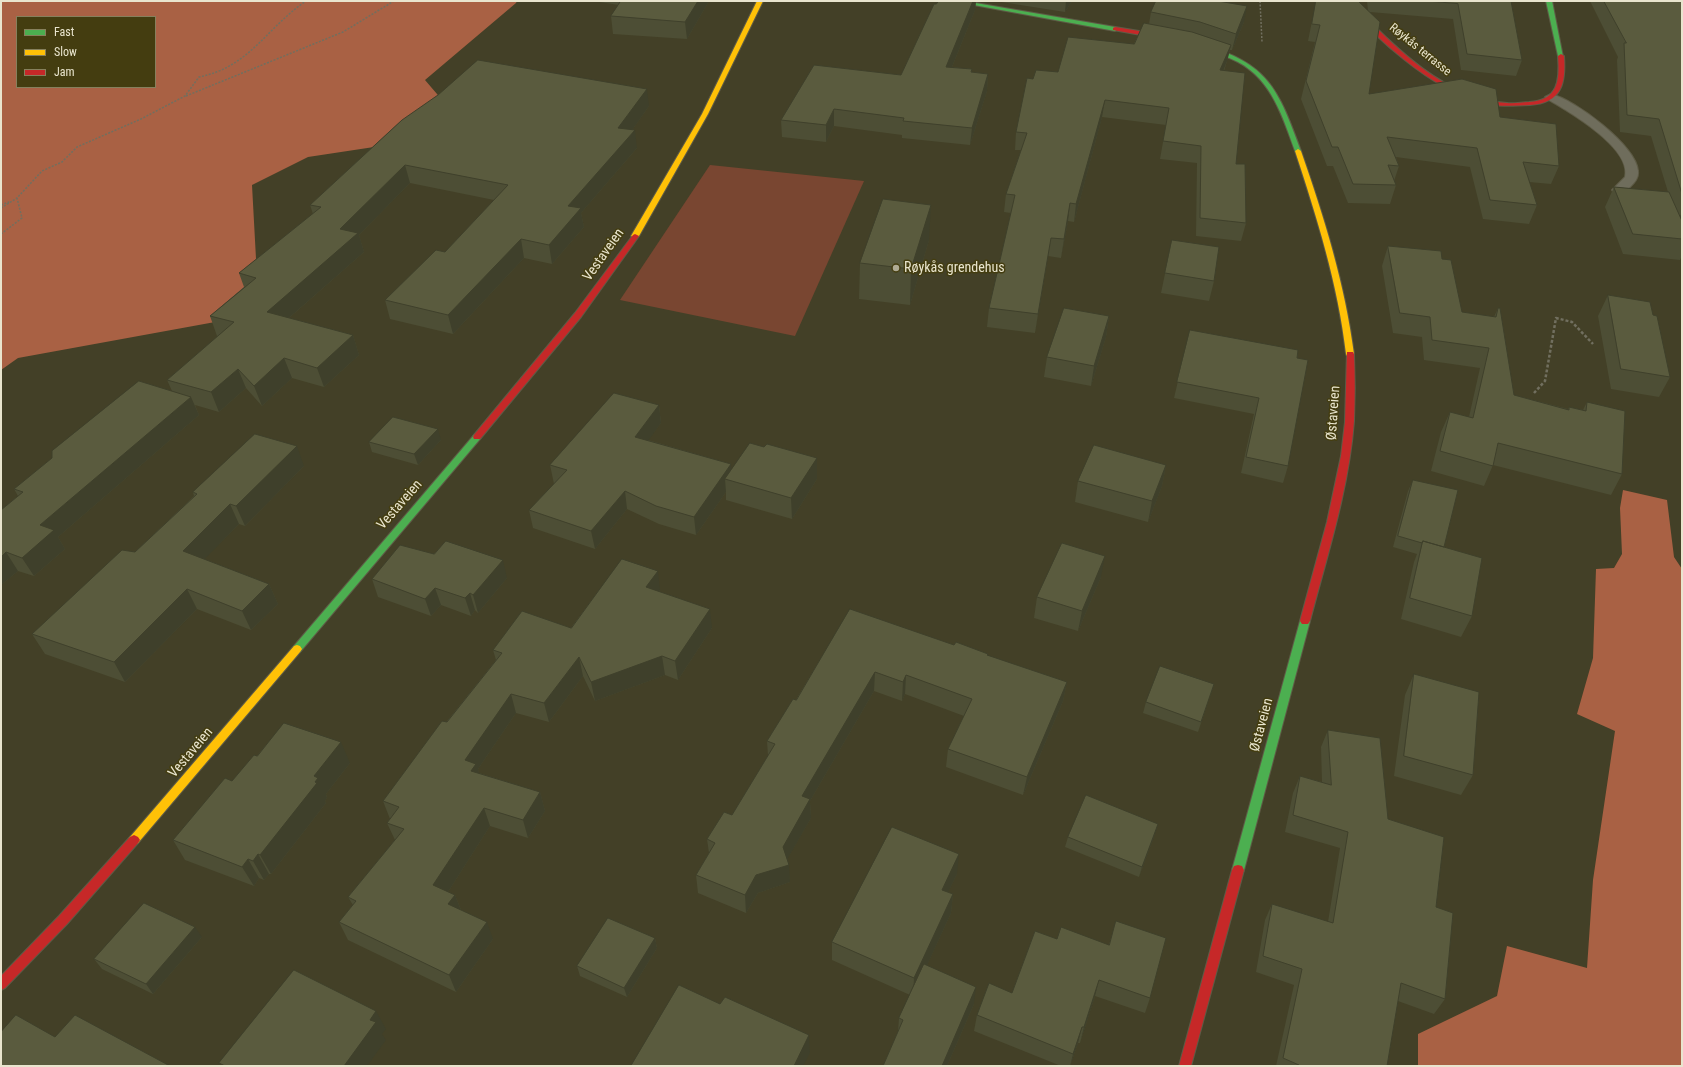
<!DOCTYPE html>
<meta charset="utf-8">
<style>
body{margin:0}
#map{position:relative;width:1683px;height:1067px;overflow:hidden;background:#434027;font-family:"Roboto Condensed",sans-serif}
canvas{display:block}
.frame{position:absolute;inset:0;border:2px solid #e9e5ce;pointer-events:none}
.legend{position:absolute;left:16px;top:16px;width:140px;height:72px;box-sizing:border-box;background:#443d10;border:1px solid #86805c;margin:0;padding:5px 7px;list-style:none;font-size:12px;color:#e9e5ce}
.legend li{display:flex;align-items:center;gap:8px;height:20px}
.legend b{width:20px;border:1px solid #86805c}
</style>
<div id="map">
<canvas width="1683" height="1067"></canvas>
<div class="frame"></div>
<ul class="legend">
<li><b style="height:5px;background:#4caf50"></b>Fast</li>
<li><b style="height:5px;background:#ffc107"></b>Slow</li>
<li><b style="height:5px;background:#c62828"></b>Jam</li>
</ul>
</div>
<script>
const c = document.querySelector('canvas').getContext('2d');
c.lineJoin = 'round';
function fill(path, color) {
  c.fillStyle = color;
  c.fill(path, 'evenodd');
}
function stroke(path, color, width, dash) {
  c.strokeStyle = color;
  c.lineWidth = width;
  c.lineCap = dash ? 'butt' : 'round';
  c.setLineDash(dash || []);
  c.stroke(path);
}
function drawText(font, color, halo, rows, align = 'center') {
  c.font = font + ' "Roboto Condensed",sans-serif';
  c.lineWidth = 3;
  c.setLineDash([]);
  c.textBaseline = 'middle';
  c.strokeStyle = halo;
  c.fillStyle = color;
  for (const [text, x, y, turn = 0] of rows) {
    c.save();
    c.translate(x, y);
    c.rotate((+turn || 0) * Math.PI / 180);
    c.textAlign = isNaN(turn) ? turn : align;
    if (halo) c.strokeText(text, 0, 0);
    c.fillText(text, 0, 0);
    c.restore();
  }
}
const green = new Path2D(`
 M710,165L864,181L795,336L620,300Z`);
const forest = new Path2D(`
 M1,1H517L516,3L425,80L449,108L374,147L308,157L252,185L259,314L18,358L1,370ZM17,17H155V87H17Z
 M1623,490L1667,500L1674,557L1682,569V1066H1418V1034L1497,996L1507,946L1587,968L1593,880L1615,731L1577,714L1593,658L1596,569L1614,568L1622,554L1620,508Z`);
const pathFar1 = new Path2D(`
 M1260,1L1262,42
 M186,96L343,32L394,1
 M1,205L9,202
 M1,208L17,198
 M1,234L22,218L17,198L42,171L62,162L77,147L141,119L185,96L199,77C250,67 266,28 306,1`);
const path = new Path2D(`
 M1534,393L1545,381L1556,318L1572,322L1593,344`);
const lane = new Path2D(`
 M1551,94C1574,99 1637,146 1638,171C1639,178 1634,183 1630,187C1625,192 1621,194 1614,193L1612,190L1625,177C1632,148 1568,111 1547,99L1545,97Z`);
const fast = new Path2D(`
 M952,1H964L1115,27L1118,29L1115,31Z
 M1546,1H1552L1563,57L1558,56Z
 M1200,44C1269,63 1278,89 1301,151L1300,152L1295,151C1283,118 1272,80 1238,62C1226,56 1212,52 1198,47L1197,46Z
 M477,434L480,435L481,437L480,439L300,652H294L292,649L294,646L474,435Z
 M1305,617L1308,618L1310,621L1244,870L1242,874L1238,875L1234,874L1232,870L1300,621L1302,618Z`);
const slow = new Path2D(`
 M757,1H763L708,114L639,236L635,238L631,236L702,114Z
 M1298,149L1301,151C1324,217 1345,284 1354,354L1353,356H1347L1346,354C1338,284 1317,218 1295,151Z
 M297,645L300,646L302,649L300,652L138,843L134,845L130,843L128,840L130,837L294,646Z`);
const jam = new Path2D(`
 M1344,1H1350C1393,45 1442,98 1507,103C1514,104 1522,102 1529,102C1558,100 1560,81 1558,56L1561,54L1564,56C1566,83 1562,103 1530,105C1513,106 1496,107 1479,102C1431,88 1376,39 1344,1Z
 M1115,27L1169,36L1172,38L1169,40L1113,30V28Z
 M635,234L639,236L581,317L480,439H474L473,437L474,435L575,313L633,235Z
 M1347,352H1353L1354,354C1355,376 1355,399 1354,421C1349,489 1327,556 1310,621L1308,624H1302L1300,621L1327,522L1341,456L1345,422Z
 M134,835L138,837L140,840L138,843L67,924L5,988L1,990V976L59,916L130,837Z
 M1238,865L1242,866L1244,870L1191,1066H1179L1232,870L1234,866Z`);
const wall = new Path2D(`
 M593,1H709L687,39L613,34L611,16L619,5Z
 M939,1H976L975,10L952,67L972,69V72L988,74L987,91L970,145L902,138V135L834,126L826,142L782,137L781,120L901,75L936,4Z
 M995,1H1072L1065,12Z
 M1316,1H1358L1368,11L1367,1H1511L1522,60L1516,76L1461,70L1453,19L1370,12L1369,94L1500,117L1559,166L1551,184L1529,182L1537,205L1529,224L1483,219L1470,167L1396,157L1399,166L1394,181L1396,185L1390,204L1348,203L1333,166H1327L1301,99L1315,42L1308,41Z
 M1590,1H1682V256L1680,260L1623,254L1605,207L1614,187L1668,192L1651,136L1620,132L1617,60L1618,57Z
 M1151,12L1244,22L1232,50H1230L1227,61L1224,71L1236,164L1246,223L1241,241L1196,236L1197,163L1160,159L1166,125L1102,117L1074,222L1068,221L1061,258L1048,256L1035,333L987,327L989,308L1011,213L1004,212L1006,194L1021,150H1015L1016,132L1033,79L1058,72L1134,44L1149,24Z
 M649,106L632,130L637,148L581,213L584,227L552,264L524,258L453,334L390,319L385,300L445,252L494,200L410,183L359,235L364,252L289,318L353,335L359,355L324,387L292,378L262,406L246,388L219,412L195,405L199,415L58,537L65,549L34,576L18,571L1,585V510L18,496L14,489L172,391L167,380L219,336H217L210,316L244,287L239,273L313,214L310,205L402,120Z
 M929,240L910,305L859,299L860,263Z
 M1172,240L1214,281L1209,301L1161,293Z
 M1388,246L1442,259L1462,312L1494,317L1498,308L1514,395L1568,409L1569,407L1583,410L1587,402L1622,474L1611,495L1493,465L1484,486L1431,471L1441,432L1450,412L1469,417L1480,368L1424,360L1422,337L1393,333L1382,266Z
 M1608,295L1653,315L1670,377L1659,397L1611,389L1598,316Z
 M1109,316L1106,337L1091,386L1044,377L1047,357Z
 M1190,330L1298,350L1288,466L1283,483L1241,473L1254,414L1174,398Z
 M659,405L661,423L648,440L731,464V469L817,479L792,519L726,500V492L696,535L659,524L627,509L595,549L533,528L529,510L554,484L550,465Z
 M441,440L418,465L372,452L369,442Z
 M1166,465L1162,486L1148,522L1075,502L1078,481Z
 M304,466L245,526L239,524L204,559L269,584L278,604L251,630L197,609L125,682L45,654L32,634L135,552L194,496L193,492Z
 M1413,480L1444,547L1472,616L1461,637L1401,619L1414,562L1417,554L1393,547L1408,491Z
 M1101,577L1078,631L1034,618L1037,597Z
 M507,578L478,613L475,610L471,616L441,605L431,616L378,597L372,579Z
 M660,590L659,592L712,628L678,680L665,675L595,701L583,676L549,722L516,713L478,769L479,773L540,792L545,811L528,838L490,826L448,892L455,895L461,910L493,939L456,992L348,940L339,922L353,905L348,897L395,840L387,823L390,819L383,801L496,660L493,650L571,628Z
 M954,645L988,656L1067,682L1063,701L1023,795L946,767L948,749L964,716L905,694L902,701L874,691L810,801L811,818L787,859L790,882L758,893L746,913L698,893L696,875L709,853L707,839L732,815L768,756L767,741L796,700Z
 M1414,674L1473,775L1461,795L1394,776L1405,695Z
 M1214,684L1198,732L1143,713L1146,702Z
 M1328,730L1388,819L1436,907L1445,999L1434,1014L1398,1001L1387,1066H1276L1294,985L1256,972L1265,920L1272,904L1328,922L1340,848L1285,832L1293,793L1300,776L1322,782L1321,747Z
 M350,763L326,794L327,798L325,801L326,803L271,874H269L264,880L259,878L254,886L185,860L173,840L232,781Z
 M1155,834L1139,877L1065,847L1068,837Z
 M957,874L948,892L953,894L951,913L927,965L974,1004L947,1066H883L898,1032L899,1018L910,995L832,960V942Z
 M1035,931L1150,998L1145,1013L1095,996L1080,1043H1078L1070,1066H1061L974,1031L977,1015L1012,993Z
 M202,937L153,994L102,969L94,959Z
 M655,938L657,948L627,997L580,976L577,966Z`);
const shadedWall = new Path2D(`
 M698,1H709L687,39L685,22Z
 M973,1H976L975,10L945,84L946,67Z
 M1066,1H1072L1065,12Z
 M1247,6L1244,22L1232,50L1236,34Z
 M1231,45L1227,61L1217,87L1220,70Z
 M988,74L987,91L970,145L972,128Z
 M647,89L649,106L621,146L618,128Z
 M1105,100L1102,117L1074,222L1076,204Z
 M834,109V126L826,142V125Z
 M635,130L637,148L581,213L584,227L552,264L549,245L568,206Z
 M405,165L410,183L359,235L364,252L274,331L267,312L340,229Z
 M1070,203L1068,221L1061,258L1064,239Z
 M931,205L929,240L910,305L911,269Z
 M1682,212V221L1677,223Z
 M1051,238L1048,256L1035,333L1038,314Z
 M521,239L524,258L453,334L448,315Z
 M1109,316L1106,337L1091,386L1094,366Z
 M353,335L359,355L324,387L317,368Z
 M284,358L292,378L262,406L254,386Z
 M238,369L246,388L219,412L211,392Z
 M191,397L199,415L58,537L65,549L34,576L22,558L40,525Z
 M659,405L661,423L638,455L635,437Z
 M438,429L441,440L418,465L414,454Z
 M297,446L304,466L245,526L236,506Z
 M817,458V479L792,519L791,498Z
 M731,464L732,481L725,479L726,492L696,535L694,517Z
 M1166,465L1162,486L1148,522L1152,501Z
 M625,491L627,509L595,549L591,531Z
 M230,504L239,524L193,571L183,551Z
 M6,552L18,571L1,585V557Z
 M1105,556L1101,577L1078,631L1082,611Z
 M503,560L507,578L478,613L473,595Z
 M658,571L660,590L648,606L646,587Z
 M269,584L278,604L251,630L242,611Z
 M435,588L441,605L431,616L425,599Z
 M187,589L197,609L125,682L114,662Z
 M470,593L475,610L471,616L465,598Z
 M710,609L712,628L678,680L675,661Z
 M662,656L665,675L595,701L591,682Z
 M579,657L583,676L549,722L544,703Z
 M875,672L874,691L810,801L811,818L784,865L783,847L802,796Z
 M906,675L905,694L902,701L903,682Z
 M1067,682L1063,701L1023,795L1027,777Z
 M511,694L516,713L478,769L482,782L473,776L465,760Z
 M341,742L350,763L326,794L327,798L325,801L326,803L271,874L260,855L315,782L314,776Z
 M540,792L545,811L528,838L523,820Z
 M484,808L490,826L441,903L433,885Z
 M1158,824L1155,834L1139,877L1142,867Z
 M258,854L269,874L264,880L253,861Z
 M959,854L957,874L940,909L942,890Z
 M248,859L259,878L254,886L242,867Z
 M789,865L790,882L758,893L746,913L745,895L756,875Z
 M953,894L951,913L913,996L914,978Z
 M455,895L462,913L448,904Z
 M487,922L493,939L456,992L449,975Z
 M195,927L202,937L153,994L146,984Z
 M655,938L657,948L627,997L624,988Z
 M1099,980L1095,996L1080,1043L1084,1027Z
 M976,987L974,1004L947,1066H942Z
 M376,1011L386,1029L382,1034L386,1040L367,1066H344L370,1020Z
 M1082,1027L1078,1043L1070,1066L1073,1054Z
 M809,1035L810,1053L803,1066H794Z`);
const building = new Path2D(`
 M621,1H698L685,22L611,16Z
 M939,1H973L946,67L972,69L971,72L988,74L972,128L903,121L904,118L834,109L826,125L781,120L814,65L901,75L934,4H936Z
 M1156,1H1218L1247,6L1236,34L1200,22L1151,12Z
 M1316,1H1358L1380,22L1369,94L1462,79L1496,89L1500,117L1556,124L1559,166L1523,162L1537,205L1490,200L1477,148L1387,137L1399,166L1388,165L1396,185L1353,184L1338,147H1332L1306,81L1320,25L1312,24Z
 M1428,1H1511L1522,60L1467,54L1458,4Z
 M1604,1H1682V194L1659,119L1627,115L1624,43H1626Z
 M1144,23L1192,32L1231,45L1220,70L1245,73L1236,164H1245L1246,223L1200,218L1201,146L1163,141L1169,108L1105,100L1076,204L1070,203L1064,239L1051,238L1038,314L989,308L1015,195L1006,194L1027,133L1016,132L1027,78L1033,79L1036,70L1058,72L1068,37L1134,44Z
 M478,60L647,89L618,128L635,130L568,206L581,208L549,245L521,239L448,315L385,300L436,250L445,252L508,185L405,165L340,229L358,233L267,312L353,335L317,368L284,358L254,386L238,369L211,392L167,380L234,322L210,316L256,278L239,273L321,207L310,205L402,120L438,95Z
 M1614,187L1669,192L1682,221V239L1633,234Z
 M883,199L931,205L911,269L860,263Z
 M1172,240L1219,247L1214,281L1165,273Z
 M1388,246L1441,251L1442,259L1451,260L1462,312L1496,317L1498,308H1500L1514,395L1569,410V407L1586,411L1587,402L1625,411L1622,474L1498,443L1493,466L1440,451L1450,412L1473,418L1489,348L1432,340L1430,317L1400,313Z
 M1608,295L1650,302L1653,315L1657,316L1670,377L1621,369Z
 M1064,308L1109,316L1094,366L1047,357Z
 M1190,330L1298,350L1297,358L1308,360L1288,466L1246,457L1259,398L1177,382Z
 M139,381L191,397L40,525L54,530L22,558L6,552L1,557V510L23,492L14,489L52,458V451Z
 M614,393L659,405L635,437L731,464L694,517L656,506L625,491L591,531L529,510L567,470L550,465Z
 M393,417L438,429L414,454L369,442Z
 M255,434L297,446L236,506L230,504L183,551L269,584L242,611L187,589L114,662L32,634L122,550L135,552L197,494L193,492Z
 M750,443L764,447L767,444L817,458L791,498L725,479Z
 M1094,445L1166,465L1152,501L1078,481Z
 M1413,480L1458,490L1444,547L1423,541L1422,543L1398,536Z
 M446,541L503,560L473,595L470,593L465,598L435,588L425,599L372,579L400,545L434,554Z
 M1423,541L1482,558L1472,616L1410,598Z
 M1062,543L1105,556L1082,611L1037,597Z
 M622,559L658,571L646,587L710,609L675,661L662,656L591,682L579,657L544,703L511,694L465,760L476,764L471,771L540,792L523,820L484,808L433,885L455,895L448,904L487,922L449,975L339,922L356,901L348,897L404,829L387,823L399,807L383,801L442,721L447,722L502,653L493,650L522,611L571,628Z
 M850,609L954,645L956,642L988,654L987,655L1067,682L1027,777L948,749L972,699L906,675L903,682L875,672L802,796L810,799L783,847L789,865L756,875L745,895L696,875L715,843L707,839L724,812L732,815L775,744L767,741L793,699L796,700Z
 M1160,666L1214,684L1201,722L1146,702Z
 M1414,674L1479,692L1473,775L1404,756Z
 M284,723L341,742L314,776L318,778L315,782L317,783L260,855L258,854L253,861L248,859L242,867L173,840L225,778L232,781L254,755L257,756Z
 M1328,730L1380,738L1388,819L1444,837L1436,907L1453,913L1445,999L1401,983L1387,1066H1299V1065L1283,1058L1302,969L1263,956L1272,904L1333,923L1348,832L1293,815L1300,776L1331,785Z
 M1086,795L1158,824L1142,867L1068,837Z
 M892,827L959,854L942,890L953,894L914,978L832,942Z
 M144,903L195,927L146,984L94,959Z
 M608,918L655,938L624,988L577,966Z
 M1116,921L1166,938L1150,998L1099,980L1084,1027H1082L1073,1054L977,1015L989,983L1012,993L1035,931L1057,939L1061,927L1109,945Z
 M924,964L976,987L942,1066H883L903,1020L899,1018Z
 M294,970L376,1011L370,1020L376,1022L344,1066H225L219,1063Z
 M679,985L720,1004L725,997L809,1035L794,1066H631Z
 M16,1015L55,1037L75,1015L170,1066H1V1032Z`);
const markers = [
 [896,268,4,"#afab94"]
];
const farStreetnames = [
 ["Røykås terrasse",1420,50,39]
];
const streetNames = [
 ["Vestaveien",604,255,-55],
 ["Østaveien",1334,413,-86],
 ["Vestaveien",400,505,-49],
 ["Østaveien",1262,725,-75],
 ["Vestaveien",191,753,-50]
];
const poiNames = [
 ["Røykås grendehus",904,268]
];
fill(green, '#794631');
fill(forest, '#a96144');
stroke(lane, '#5e5b46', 2);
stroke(fast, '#5e5b46', 2);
stroke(slow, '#5e5b46', 2);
stroke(jam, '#5e5b46', 2);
stroke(pathFar1, '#716f5f', 1.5, [2, 1.5]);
stroke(path, '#716f5f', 2.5, [3, 2]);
fill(lane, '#6f6d5c');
fill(fast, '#4caf50');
fill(slow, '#ffc107');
fill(jam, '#c62828');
fill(wall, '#4d4e35');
fill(shadedWall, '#3f402b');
fill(building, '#5a5b3e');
stroke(building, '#3f402b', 1);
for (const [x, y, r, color] of markers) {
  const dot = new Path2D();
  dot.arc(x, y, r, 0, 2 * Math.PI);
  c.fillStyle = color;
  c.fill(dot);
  stroke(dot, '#443d10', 1.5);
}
drawText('12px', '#e9e5ce', '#443d10', farStreetnames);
drawText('14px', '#e9e5ce', '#443d10', streetNames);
drawText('14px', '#e9e5ce', '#443d10', poiNames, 'left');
</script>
